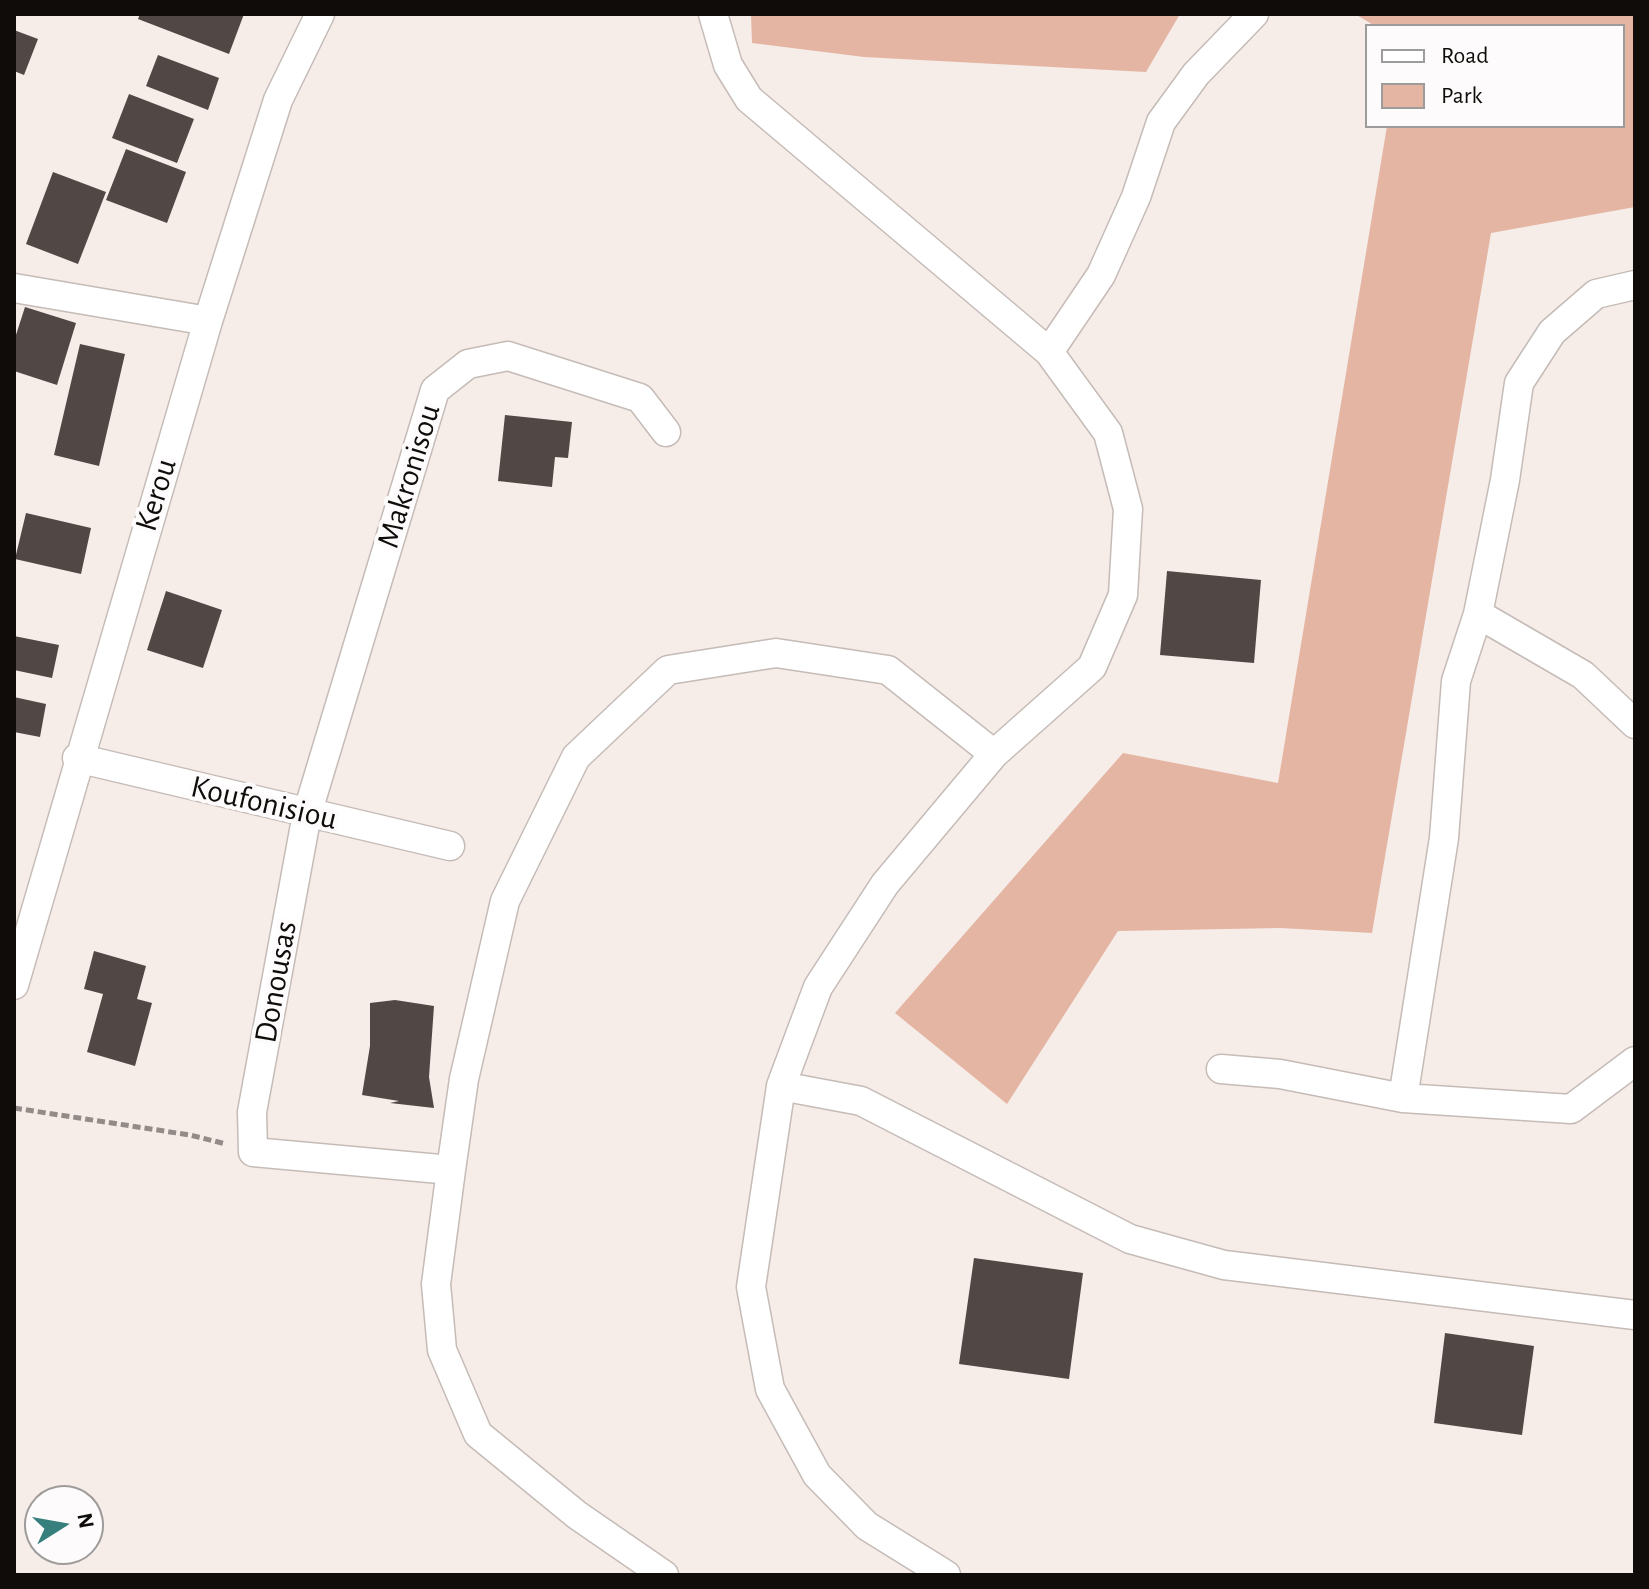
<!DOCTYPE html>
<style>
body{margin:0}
#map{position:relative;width:1649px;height:1589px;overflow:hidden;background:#f6ece8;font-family:"Alegreya Sans",sans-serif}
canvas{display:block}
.frame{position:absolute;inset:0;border:16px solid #0f0c0a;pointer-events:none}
.legend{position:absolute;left:1365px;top:24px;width:260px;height:104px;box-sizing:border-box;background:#fdfbfb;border:2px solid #9e9b9b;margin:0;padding:10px 14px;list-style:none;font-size:24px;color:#0f0c0a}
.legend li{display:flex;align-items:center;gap:16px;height:40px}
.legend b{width:40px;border:2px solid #9e9b9b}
.north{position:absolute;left:24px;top:1485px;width:80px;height:80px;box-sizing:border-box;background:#fdfbfb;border:2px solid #9e9b9b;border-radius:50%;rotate:79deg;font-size:22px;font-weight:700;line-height:32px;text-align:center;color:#0f0c0a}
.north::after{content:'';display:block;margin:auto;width:28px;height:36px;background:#367f7d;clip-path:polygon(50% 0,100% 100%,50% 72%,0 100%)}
</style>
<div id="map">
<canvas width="1649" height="1589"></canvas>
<div class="frame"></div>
<ul class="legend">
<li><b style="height:10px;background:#fff"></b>Road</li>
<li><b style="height:22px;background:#e4b5a3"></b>Park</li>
</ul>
<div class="north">N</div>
</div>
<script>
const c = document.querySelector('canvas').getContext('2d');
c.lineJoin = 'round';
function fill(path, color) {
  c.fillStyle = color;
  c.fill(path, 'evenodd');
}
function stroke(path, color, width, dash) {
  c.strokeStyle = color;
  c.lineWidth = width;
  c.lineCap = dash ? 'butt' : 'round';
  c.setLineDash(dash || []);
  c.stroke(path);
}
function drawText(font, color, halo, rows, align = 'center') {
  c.font = font + ' "Alegreya Sans",sans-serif';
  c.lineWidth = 8;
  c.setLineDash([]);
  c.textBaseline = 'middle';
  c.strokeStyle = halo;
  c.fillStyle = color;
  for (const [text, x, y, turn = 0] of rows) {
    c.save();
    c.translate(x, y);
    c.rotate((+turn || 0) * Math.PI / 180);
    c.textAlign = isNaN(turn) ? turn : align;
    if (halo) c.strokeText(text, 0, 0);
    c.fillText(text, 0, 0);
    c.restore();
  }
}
const green = new Path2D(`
 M751,14H1180L1146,72L864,57L752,43Z
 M1355,14H1635V207L1491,233L1372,933L1280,928L1118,931L1007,1104L895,1013L1123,753L1278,783L1387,126H1623V26H1375Z`);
const building = new Path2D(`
 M140,14H244L229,54L138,19Z
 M14,30L38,39L24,75L14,71Z
 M158,55L219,78L208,110L146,86Z
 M129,94L194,119L177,163L112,138Z
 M126,149L186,172L167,223L106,200Z
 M53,172L106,192L78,264L26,244Z
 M25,307L76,323L57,385L14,371V341Z
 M80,344L125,354L99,466L54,455Z
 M505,415L572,422L568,458L555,457L552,487L498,481Z
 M26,513L91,528L81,574L15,559Z
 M1167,571L1261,580L1254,663L1160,655Z
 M166,591L222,610L203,668L147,650Z
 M14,636L59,645L52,678L14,670Z
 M14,697L46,704L40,737L14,732Z
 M94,951L146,966L137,999L152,1003L135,1066L87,1052L103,994L84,989Z
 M395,1000L434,1006L429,1077L434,1108L390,1103L399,1101L362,1095L370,1046V1003Z
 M974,1258L1083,1273L1069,1379L959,1364Z
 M1445,1333L1534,1346L1522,1435L1434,1423Z`);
const path = new Path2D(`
 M14,1108L190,1135L226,1144`);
const street = new Path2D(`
 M713,14L728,65L749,99L1049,352L1108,433L1128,509L1123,595L1092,667L994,754L885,884L818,987L781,1086L751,1287L770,1389L817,1475L867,1526L946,1575
 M14,288L208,321
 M1049,352L1101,275L1136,197L1161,122L1196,74L1254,14
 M1478,614L1583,675L1635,724
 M77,758L450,846
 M14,985L208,321L278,100L320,14
 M1221,1069L1280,1074L1403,1098L1571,1109L1635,1061
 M781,1086L861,1101L1130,1239L1224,1265L1635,1315
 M1403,1098L1444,838L1456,681L1478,614L1505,480L1519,383L1552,332L1596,294L1635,285
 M451,1170L253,1152L252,1112L307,814L435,390L468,364L508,356L640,398L666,432
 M664,1575L577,1515L478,1434L442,1350L436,1284L451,1170L464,1079L505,901L576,757L668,670L776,653L888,670L994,754`);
const streetNames = [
 ["Makronisou",409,476,-73],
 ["Kerou",156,495,-73],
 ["Koufonisiou",264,803,13],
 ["Donousas",276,982,-80]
];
fill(green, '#e4b5a3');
fill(building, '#514845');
stroke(street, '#c5bbb7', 31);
stroke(path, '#928b88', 5, [8, 4]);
stroke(street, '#fff', 28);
drawText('32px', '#0f0c0a', '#fdfbfb', streetNames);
</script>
